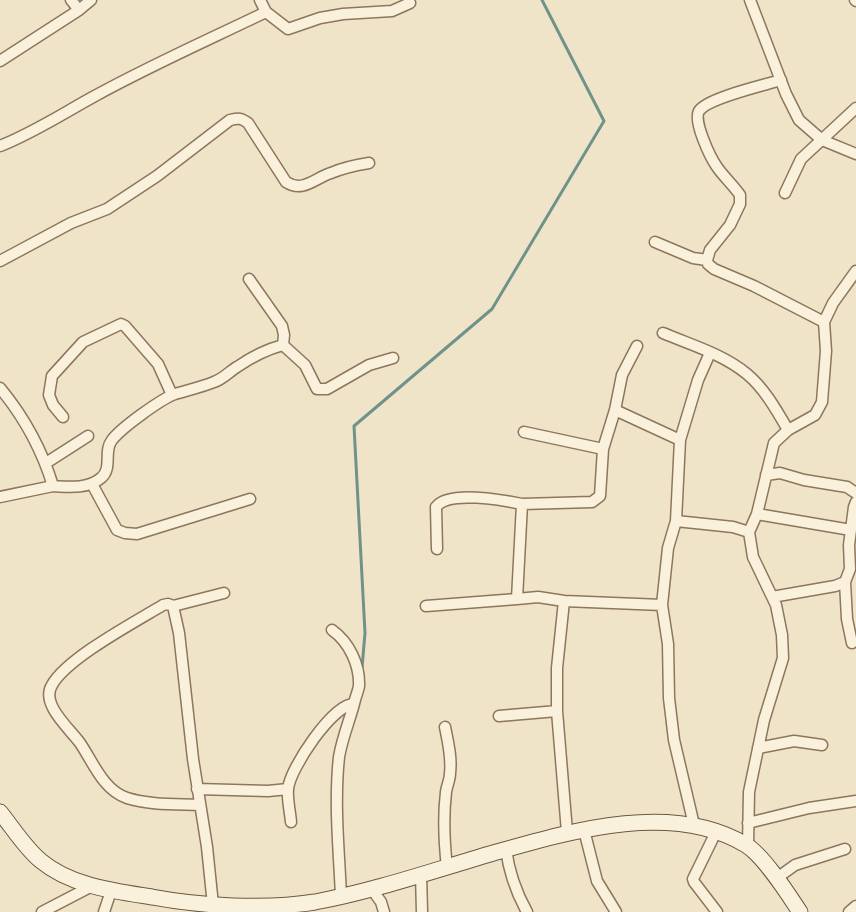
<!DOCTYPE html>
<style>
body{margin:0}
canvas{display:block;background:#f0e4c8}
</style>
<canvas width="856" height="912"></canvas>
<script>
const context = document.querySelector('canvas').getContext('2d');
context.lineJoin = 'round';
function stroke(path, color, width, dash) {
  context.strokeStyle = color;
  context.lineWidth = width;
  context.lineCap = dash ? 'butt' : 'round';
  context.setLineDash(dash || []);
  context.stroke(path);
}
stroke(new Path2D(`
 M362 668 365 633 354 426 492 309 604 121 542 0`), '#6f938a', 3);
const street = new Path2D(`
 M71 0 79 10
 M260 0 266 12 288 29 320 18 343 14 392 11 410 3
 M750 0 786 94 799 120 822 140 856 154
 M855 0 856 1
 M0 61 79 10 91 0
 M781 80C765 85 707 98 699 111 693 121 710 157 717 167 724 177 733 185 740 195V204L730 225 710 250 707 260 708 264 714 269 754 286 824 322
 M0 146C33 133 62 114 93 97 149 66 208 40 266 12
 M785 193 801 159 856 108
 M655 242 693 258 707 260
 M0 261 71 223 107 209 157 176 230 120C239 118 241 118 248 123L286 182C303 193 315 178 331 173 343 168 356 165 369 163
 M249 279 282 326 284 335 283 345
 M663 333C691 345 723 354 747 374 765 389 777 411 788 430
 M637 346 622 375 615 410 680 440 676 521 668 548 662 605 668 644 669 698 674 740 694 825
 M0 388C24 417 42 450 53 486L0 497
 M63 417 53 405 49 395 52 376 83 342 121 324 125 326 158 364 172 395
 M524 432 603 449
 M680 440 698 380 710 353
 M46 463 88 436
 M766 475 780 473 804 480 847 487 856 493
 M92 484 117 530 125 533 137 534 250 499
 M53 486C69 487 88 489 101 478 113 468 103 451 112 440 121 428 161 399 175 394 188 390 202 387 214 382 223 379 230 371 237 367 250 358 268 349 283 345L305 365 317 389H327L369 365 393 358
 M522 504 592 502 600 496 603 449 615 410
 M757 514 851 530
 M676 521 733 527 749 532
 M437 549 436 507C448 490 503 500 522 504L517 599 538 597 564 601 662 605
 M845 582 847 619 852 643
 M772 597 835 586 845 582 850 569 849 545 854 507 856 502
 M564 601 557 668V711L567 832
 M173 606 179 633 193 759 207 847 213 905
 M426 606 517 599
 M332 630C349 642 360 665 359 686 358 692 355 698 354 704 349 722 342 739 339 757 334 803 339 850 341 896
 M499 716 557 711
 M445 727C448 742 452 758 450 773 450 780 447 785 446 792 443 817 444 841 447 867
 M758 748 794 741 822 745
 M197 789 268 791 288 789
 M199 805C176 804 149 805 127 798 103 790 93 762 80 743 70 729 40 704 52 685 67 658 135 622 163 605L168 604 173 606 224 593
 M291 822C290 811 287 799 288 789 290 768 333 704 354 704
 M748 823 809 808 856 801
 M584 830 597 881 616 912
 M716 832 693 879 694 882 717 912
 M748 846 749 792 764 720 783 658 782 635 776 605 753 557 749 532 757 514 774 443 788 430 815 415 822 402 826 351 824 322 833 303 856 271
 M506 849C509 873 516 892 527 912
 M421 874 422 912
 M777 878 795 865 845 849
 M371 888 381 902 384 912
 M42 912 92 886
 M104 912 111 891
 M849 912 856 906`);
const secondary = new Path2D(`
 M0 812C13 828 25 848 41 861 71 886 114 891 152 897 200 906 266 910 315 902 374 891 432 871 490 854 568 832 671 800 746 845 764 856 788 894 800 912`);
stroke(street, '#8d765c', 13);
stroke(secondary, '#6f573f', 17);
stroke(street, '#faf1dc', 10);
stroke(secondary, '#faf1dc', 15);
</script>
